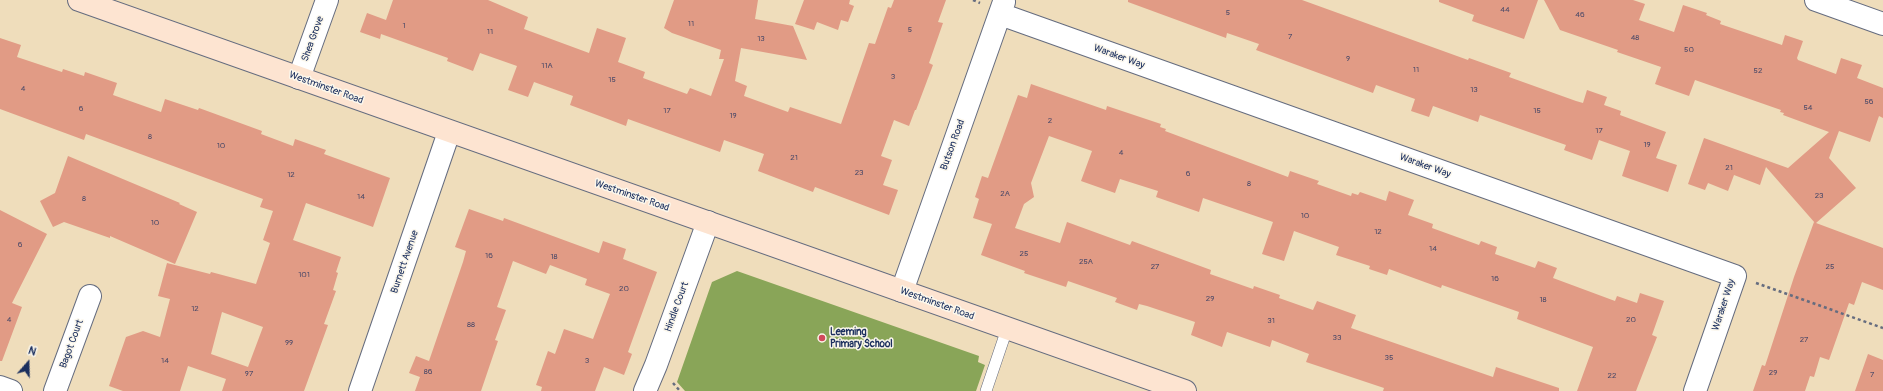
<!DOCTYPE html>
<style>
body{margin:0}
#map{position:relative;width:1883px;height:391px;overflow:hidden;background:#efddbb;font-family:Pangolin,sans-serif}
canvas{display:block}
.north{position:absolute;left:8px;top:343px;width:40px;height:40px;-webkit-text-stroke:3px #fbf7ec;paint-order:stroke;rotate:20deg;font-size:11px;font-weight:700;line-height:16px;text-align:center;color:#1b2f5e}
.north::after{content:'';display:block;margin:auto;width:14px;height:18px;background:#1b2f5e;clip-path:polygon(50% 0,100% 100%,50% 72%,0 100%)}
</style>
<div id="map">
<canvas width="1883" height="391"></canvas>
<div class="north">N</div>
</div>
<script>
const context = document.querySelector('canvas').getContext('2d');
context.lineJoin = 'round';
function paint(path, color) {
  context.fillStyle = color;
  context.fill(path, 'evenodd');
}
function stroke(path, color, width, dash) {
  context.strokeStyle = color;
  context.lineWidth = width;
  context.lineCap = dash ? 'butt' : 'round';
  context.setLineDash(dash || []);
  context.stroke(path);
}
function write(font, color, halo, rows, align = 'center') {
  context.font = font + ' Pangolin,sans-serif';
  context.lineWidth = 3;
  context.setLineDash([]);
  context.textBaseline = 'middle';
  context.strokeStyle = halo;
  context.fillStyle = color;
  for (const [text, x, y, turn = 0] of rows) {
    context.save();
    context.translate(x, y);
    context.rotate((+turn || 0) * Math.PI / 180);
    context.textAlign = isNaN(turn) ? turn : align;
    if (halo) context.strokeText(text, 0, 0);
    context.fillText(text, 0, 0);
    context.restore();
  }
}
paint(new Path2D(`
 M737 271 979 356 978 362 985 365 976 391H685L677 382 712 282Z`), '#89a558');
paint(new Path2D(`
 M393 0H488L528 17 524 29 589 53 597 28 626 38 618 62 645 72 643 78 687 94 690 88 711 96 724 59H719L721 50 672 33 664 28 674 0H758L755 19 793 26 807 60 741 48 735 81 747 86 744 96 788 112 790 107 841 124 869 43 875 44 888 7 891 8 894 0H946L938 22 943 23 929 63 933 65 916 110H915L909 126 894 120 881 156 892 160 883 185 898 190 889 215 815 187 813 192 758 171 764 154 724 140 720 152 628 119 626 126 605 118 570 105 573 96 534 82 528 97 508 90 517 66 480 53 473 71 447 61 448 58 381 34 380 39 360 32 367 13 386 20Z
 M804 0H850L849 4 854 6 848 22 841 20 838 30 817 22 814 30 795 24Z
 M1128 0H1302L1468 60 1469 58 1511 73 1509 77 1576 101 1583 103 1587 90 1607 97 1604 105 1621 111 1620 115 1666 132 1656 158 1677 165 1668 192 1622 176 1630 151 1599 140 1592 160 1564 150 1566 145 1480 115 1478 122 1433 106 1429 117 1411 111 1415 99 1376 85 1373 93 1256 50 1259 44 1227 33 1226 38 1128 2Z
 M1439 0H1538L1524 39 1472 21 1474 15 1439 2Z
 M1544 0H1633L1645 4 1639 20 1674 32 1683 5 1707 13 1706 15 1721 21 1720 24 1782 45 1785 35 1803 41 1797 58 1798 60 1836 74 1841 58 1862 65 1857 78 1883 88V118L1879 116 1870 142 1839 131 1829 158 1856 188 1816 223 1883 248V290L1862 282 1854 305 1849 303 1829 360 1820 357 1814 377 1810 376 1805 391H1753L1762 365 1765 366 1794 277 1814 222 1815 223 1766 167 1760 185 1734 175 1728 191 1708 183 1705 190 1688 184 1704 138 1788 168 1829 132 1783 115 1784 113 1780 112 1781 110 1695 80 1689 96 1655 84 1661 67 1617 52 1618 50 1560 30Z
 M0 38 21 45 17 57 62 72 63 69 84 76 85 72 117 83 113 95 161 112 165 99 198 110 199 108 262 131 261 134 293 146 295 139 326 150 324 154 390 178 373 227 306 203 293 240 341 257 336 272 338 273 333 290 336 291 324 324 328 325 304 391H222L226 379 188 366 180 391H123L109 386 126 337 143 331 160 337 170 299 158 296 167 263 210 274 211 272 256 284 270 243 263 240 273 211 260 207 263 199 86 134 84 140 0 109ZM222 312 263 327 248 367 211 354Z
 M1031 84 1106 110 1107 106 1161 124 1160 127 1166 129 1165 131 1288 177 1290 171 1319 181 1317 184 1351 196 1352 193 1358 195 1360 192 1386 201 1389 191 1414 200 1408 215 1433 224 1432 228 1479 245 1481 241 1497 247 1495 254 1535 268 1538 261 1557 268 1553 278 1615 301 1617 296 1637 303 1640 293 1664 301 1652 335 1657 337 1636 391H1577L1593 347 1517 319 1519 312 1442 285 1441 288 1389 269 1387 275 1369 269 1370 266 1336 255 1339 247 1294 231 1284 261 1262 254 1273 222 1203 198 1199 212 1156 197 1158 191 1120 179 1115 193 1081 181 1092 151 1049 136 1031 183 1034 197 1024 204 1015 228 1060 243 1067 222 1130 245 1132 241 1211 270 1210 274 1253 289 1254 286 1280 295 1279 298 1313 310 1317 301 1356 315 1351 328 1493 377 1496 367 1559 388V391H1383L1384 388 1306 362 1309 354 1272 340 1270 347 1227 332 1222 347 1191 335 1195 322 1147 306 1139 304 1137 310 1115 302 1117 298 1068 281 1066 287 1024 273 1025 271 981 255 992 224 973 218 979 199 975 197 982 176 988 178 1018 95 1027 98Z
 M68 156 180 203 179 204 197 212 175 264 110 236V238L64 222 53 227 40 201 55 193Z
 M469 209 503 221 504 218 599 253 603 241 626 249 623 259 657 272 628 352 632 354 624 375 604 367 595 391H541L542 387 536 385 548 351 555 354 564 329 593 339 610 294 585 285 587 279 550 265 546 274 513 261 497 307 506 310 495 340 498 341 481 391H415L420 377 409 373 416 356 429 361 463 262 466 251 455 247Z
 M0 210 47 234 12 303 22 307 2 361H0Z
 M1868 354 1883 360V391H1855Z`), '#e19b85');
const service = new Path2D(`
 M986 391 1007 329`);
const minor = new Path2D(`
 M1816 0 1883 24
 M1000 14 1735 276 1695 391
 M299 78 327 0
 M902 291 1004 2
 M0 387 11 391
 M55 391 90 296
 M360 391 449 132
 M645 391 656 365 708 222`);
const secondary = new Path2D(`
 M79 0 1185 391`);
stroke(service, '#656c7f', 12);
stroke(minor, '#656c7f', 24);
stroke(secondary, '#656c7f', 24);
stroke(new Path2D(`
 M973 0 980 3
 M1756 283 1883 328
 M673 383 680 391`), '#656c7f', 2.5, [3, 3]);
stroke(service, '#fff', 11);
stroke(minor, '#fff', 22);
stroke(secondary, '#fde4d1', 22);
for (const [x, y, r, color] of [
 [822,338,4,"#d1495b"]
]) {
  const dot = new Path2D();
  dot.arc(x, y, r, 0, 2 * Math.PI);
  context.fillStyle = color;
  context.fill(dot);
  stroke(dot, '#fbf7ec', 1.5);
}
write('8px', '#4c4a68', null, [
 ["44",1505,10],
 ["5",1228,13],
 ["46",1580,15],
 ["11",691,24],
 ["1",404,26],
 ["5",910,30],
 ["11",490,32],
 ["7",1290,37],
 ["48",1635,38],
 ["13",761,39],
 ["50",1689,50],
 ["9",1348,59],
 ["11A",547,66],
 ["11",1416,70],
 ["52",1758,71],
 ["3",893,77],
 ["15",612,80],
 ["4",23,89],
 ["13",1474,90],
 ["56",1869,102],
 ["54",1808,108],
 ["6",81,109],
 ["17",667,111],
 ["15",1537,111],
 ["19",733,116],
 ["2",1050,121],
 ["17",1599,131],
 ["8",150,137],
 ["19",1647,145],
 ["10",221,146],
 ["4",1121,153],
 ["21",794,158],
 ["21",1729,168],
 ["23",859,173],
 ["6",1188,174],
 ["12",291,175],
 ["8",1249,184],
 ["2A",1005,194],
 ["23",1819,196],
 ["14",361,197],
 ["8",84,199],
 ["10",1305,216],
 ["10",155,223],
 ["12",1378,232],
 ["6",20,245],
 ["14",1433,249],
 ["25",1024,254],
 ["16",489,256],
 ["18",554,257],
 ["25A",1086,262],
 ["27",1155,267],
 ["25",1830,267],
 ["101",304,275],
 ["16",1495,279],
 ["20",624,289],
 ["29",1210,299],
 ["18",1543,300],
 ["12",195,309],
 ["4",9,320],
 ["20",1631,320],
 ["31",1271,321],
 ["88",471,325],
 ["33",1337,338],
 ["27",1804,340],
 ["99",289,343],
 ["35",1389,358],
 ["14",165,361],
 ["3",587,361],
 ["86",428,372],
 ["29",1773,373],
 ["97",249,374],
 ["7",1872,375],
 ["22",1612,376]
]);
write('10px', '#1b2f5e', '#fbf7ec', [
 ["Shea Grove",313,39,-70],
 ["Waraker Way",1119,57,20],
 ["Westminster Road",326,88,20],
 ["Butson Road",953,145,-70],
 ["Waraker Way",1425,166,20],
 ["Westminster Road",632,196,19],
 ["Burnett Avenue",405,262,-71],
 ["Westminster Road",937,304,20],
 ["Waraker Way",1724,305,-72],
 ["Hindle Court",677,307,-70],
 ["Bagot Court",72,344,-70]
]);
write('bold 10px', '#1b2f5e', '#fbf7ec', [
 ["Leeming",830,332],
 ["Primary School",830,344]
], 'left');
</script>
